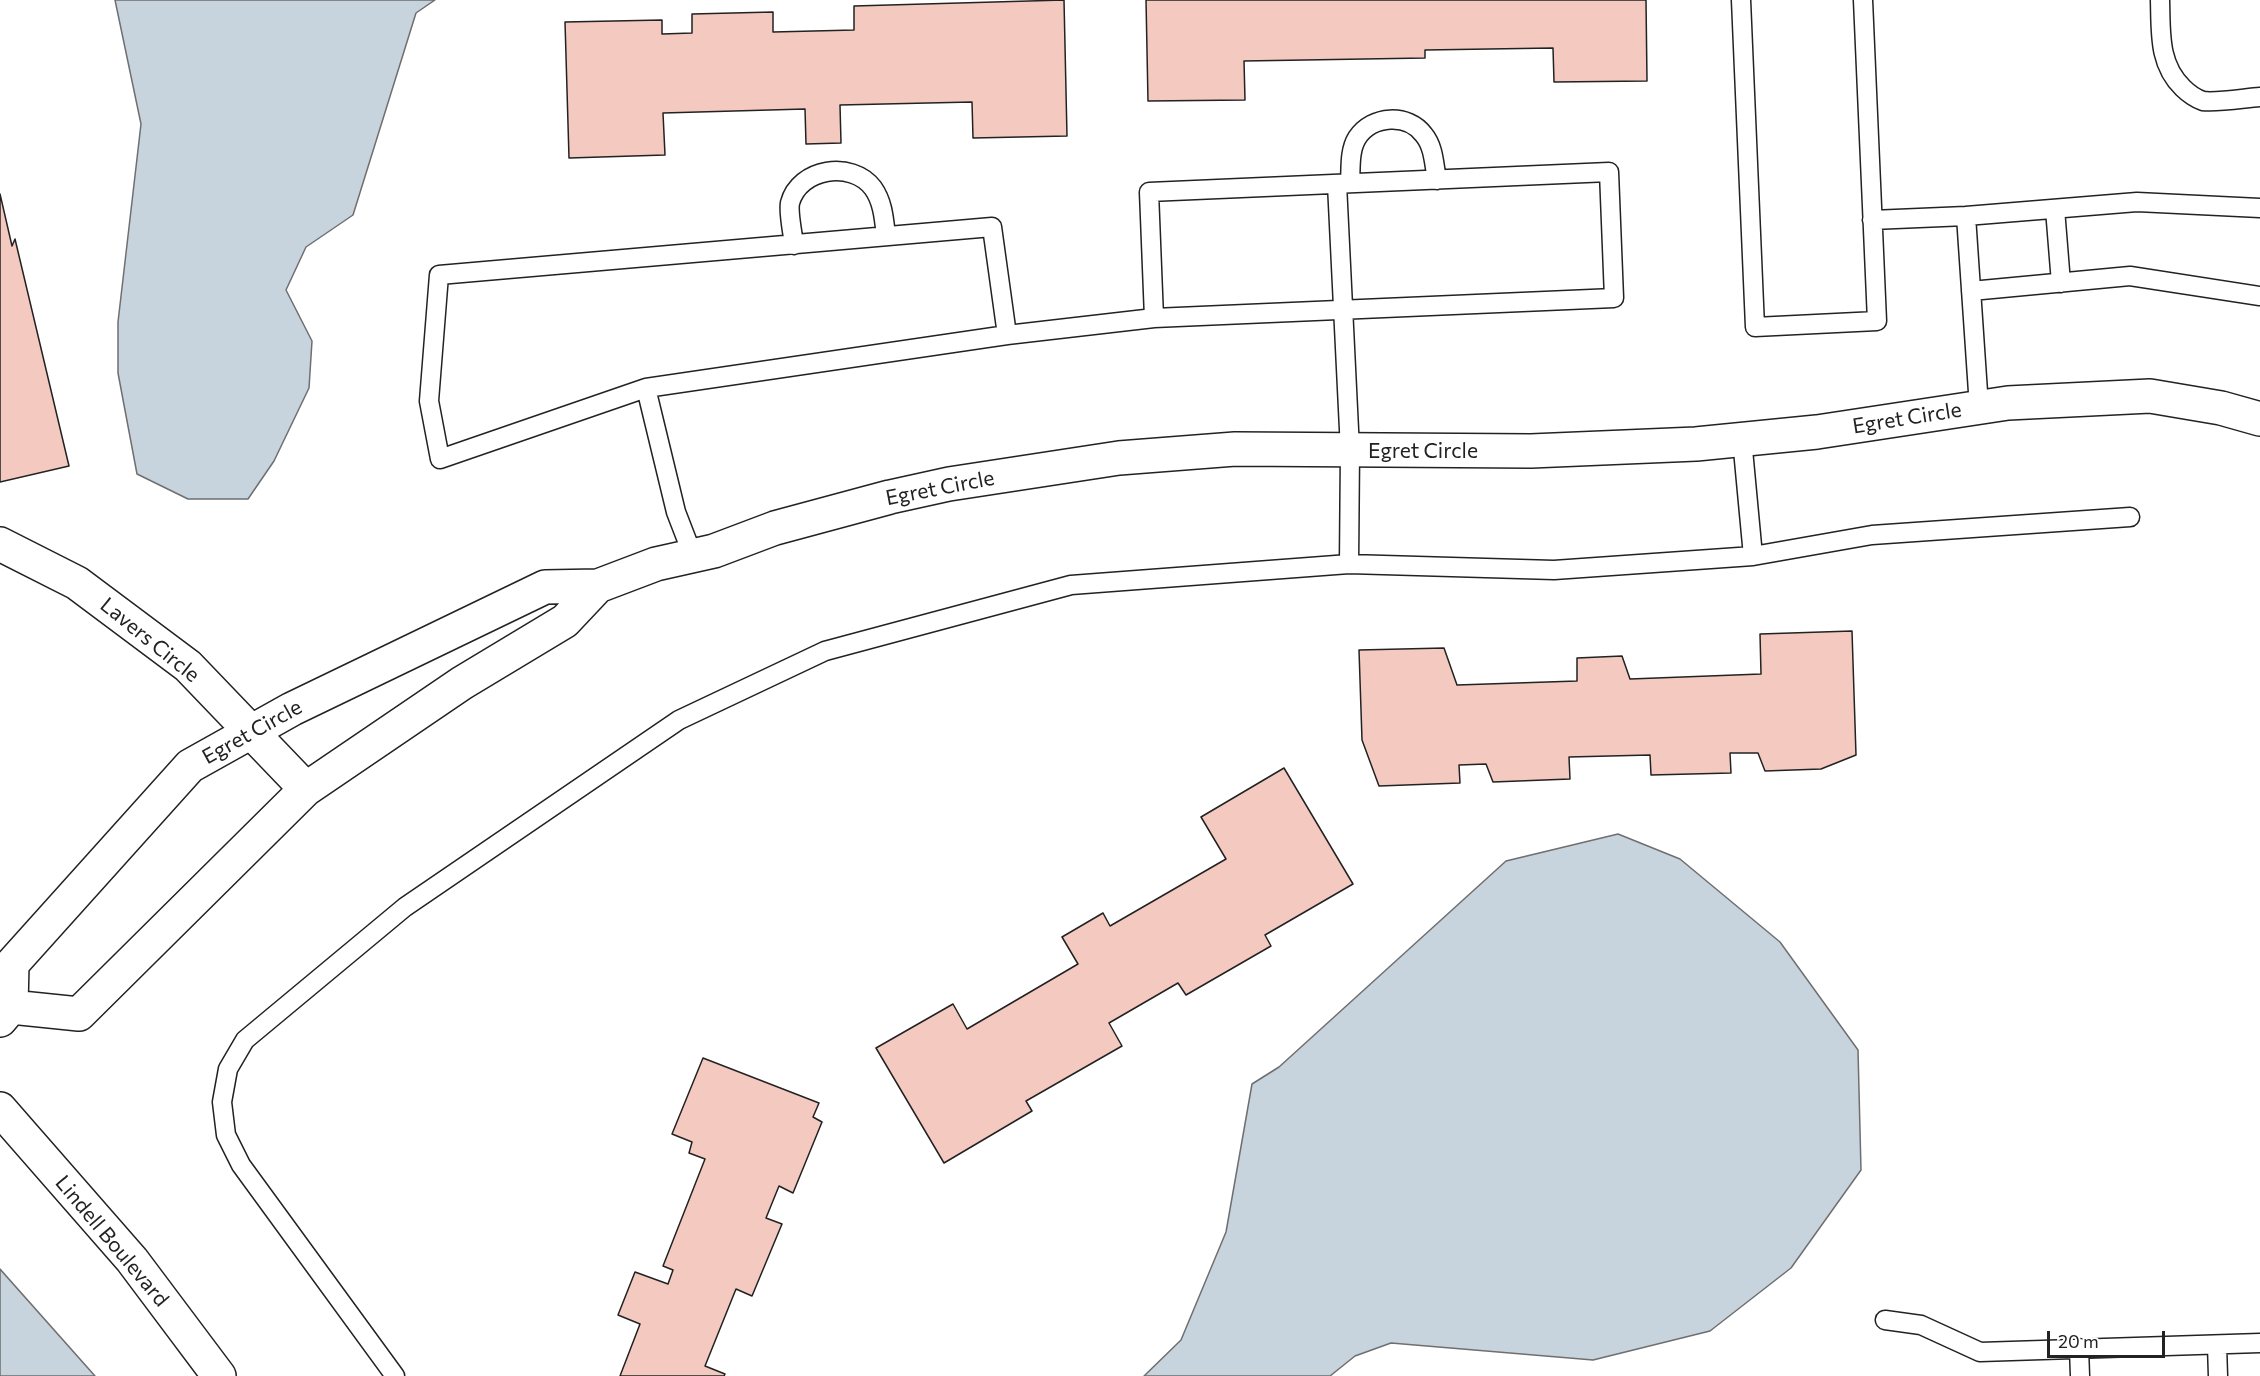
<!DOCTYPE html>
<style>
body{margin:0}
#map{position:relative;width:2260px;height:1376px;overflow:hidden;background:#fff;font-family:Commissioner,sans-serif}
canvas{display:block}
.scale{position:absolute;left:2047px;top:1331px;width:118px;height:27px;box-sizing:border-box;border:3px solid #222;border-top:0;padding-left:8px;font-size:18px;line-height:21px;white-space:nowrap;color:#222;-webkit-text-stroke:4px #fff;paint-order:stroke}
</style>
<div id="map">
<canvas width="2260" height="1376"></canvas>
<div class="scale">20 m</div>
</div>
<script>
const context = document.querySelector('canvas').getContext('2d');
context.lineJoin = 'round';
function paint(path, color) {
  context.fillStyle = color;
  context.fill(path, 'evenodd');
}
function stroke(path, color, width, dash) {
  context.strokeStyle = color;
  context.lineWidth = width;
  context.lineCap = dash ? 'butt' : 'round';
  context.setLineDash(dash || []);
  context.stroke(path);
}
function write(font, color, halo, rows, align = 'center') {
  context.font = font + ' Commissioner,sans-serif';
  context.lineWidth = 4.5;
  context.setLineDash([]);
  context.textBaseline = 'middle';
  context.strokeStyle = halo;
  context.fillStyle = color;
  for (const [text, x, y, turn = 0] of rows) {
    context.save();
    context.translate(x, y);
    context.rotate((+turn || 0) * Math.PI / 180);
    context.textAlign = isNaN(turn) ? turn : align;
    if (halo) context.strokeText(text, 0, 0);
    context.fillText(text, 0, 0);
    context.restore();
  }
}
const water = new Path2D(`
 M115 0H435L416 13 353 215 306 247 286 290 312 341 309 388 274 461 248 499H188L137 474 118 373V322L141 124Z
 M1618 834 1680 859 1780 942 1858 1050 1861 1170 1791 1268 1710 1331 1593 1360 1391 1343 1355 1356 1330 1376H1144L1181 1340 1226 1232 1252 1084 1279 1067 1506 861Z
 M0 1269 95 1376H0Z`);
paint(water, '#c7d3dd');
stroke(water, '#6f6f6f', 1.5);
const building = new Path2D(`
 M1064 0 1067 136 973 138 972 102 840 105 841 143 806 144 805 109 663 113 665 155 569 158 565 22 662 20V34L692 33V14L773 12V32L854 30V6Z
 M1146 0H1646L1647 81 1554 82 1553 48 1425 50V58L1244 61 1245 100 1148 101Z
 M0 194 12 246 15 239 69 466 0 482Z
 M1852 631 1856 755 1821 769 1765 771 1758 753H1730L1731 773 1651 775 1650 755 1569 757 1570 779 1493 782 1486 764 1459 765 1460 783 1379 786 1362 740 1359 650 1444 648 1457 685 1577 681V658L1622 656 1630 679 1761 674 1760 634Z
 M1284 768 1353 884 1265 935 1271 946 1186 995 1178 983 1109 1023 1122 1046 1026 1101 1032 1111 944 1163 876 1048 953 1004 967 1029 1078 964 1062 937 1103 913 1110 926 1226 859 1201 817Z
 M703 1058 819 1103 813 1117 822 1122 793 1193 779 1186 766 1218 782 1224 752 1296 736 1289 705 1366 725 1374 724 1376H620L640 1324 618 1315 635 1272 668 1284 673 1270 663 1266 705 1159 689 1153 692 1142 672 1134Z`);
paint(building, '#f3c9c0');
stroke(building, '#222', 1.5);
const lane = new Path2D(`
 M1741 0 1755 327 1877 321 1863 0
 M2160 0C2161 32 2158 64 2183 88 2188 93 2197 99 2203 101 2216 103 2246 98 2260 97
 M1609 172 1614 298 1154 318 1149 192Z
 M1350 183C1351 169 1349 151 1357 138 1372 115 1408 113 1424 135 1434 147 1434 165 1437 180
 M1337 184 1350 450 1349 564
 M2055 209 2061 283
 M1966 216 2137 202 2260 208
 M1872 220 1966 216 1979 407
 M794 245C793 234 788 213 790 203 799 168 852 160 873 188 883 202 884 219 886 236
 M1971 291 2130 276 2260 296
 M1007 335 992 227 439 275 429 401 440 459 646 388 1007 335 1154 318
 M646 388 676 512 693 556
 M1742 439 1753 556
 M1885 1320 1921 1325 1980 1352 2260 1343
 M2217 1345 2218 1376
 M2079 1348 2080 1376
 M395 1376 241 1165 226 1135 222 1102 228 1069 245 1040 405 907 679 720 825 651 1071 585 1349 564 1554 570 1753 556 1872 535 2130 517`);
const street = new Path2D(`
 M0 544 77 583 188 666 306 789
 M11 1007 79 1014 306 789 462 683 565 621 598 586
 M0 1020 11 1007 12 964 190 766 292 709 545 587 598 586 656 564 714 551 775 528 890 497 949 484 1119 458 1235 449 1531 451 1696 444 1817 432 2008 403 2150 396 2221 408 2260 419`);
const secondary = new Path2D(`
 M0 1109 132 1260 219 1376`);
stroke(lane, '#222', 21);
stroke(street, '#222', 36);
stroke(secondary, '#222', 36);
stroke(lane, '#fff', 18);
stroke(street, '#fff', 33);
stroke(secondary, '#fff', 33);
write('21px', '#222', '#fff', [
 ["Egret Circle",1907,418,-9],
 ["Egret Circle",1423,451],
 ["Egret Circle",940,488,-11],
 ["Lavers Circle",150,640,39],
 ["Egret Circle",252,732,-29],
 ["Lindell Boulevard",112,1241,50]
]);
</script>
